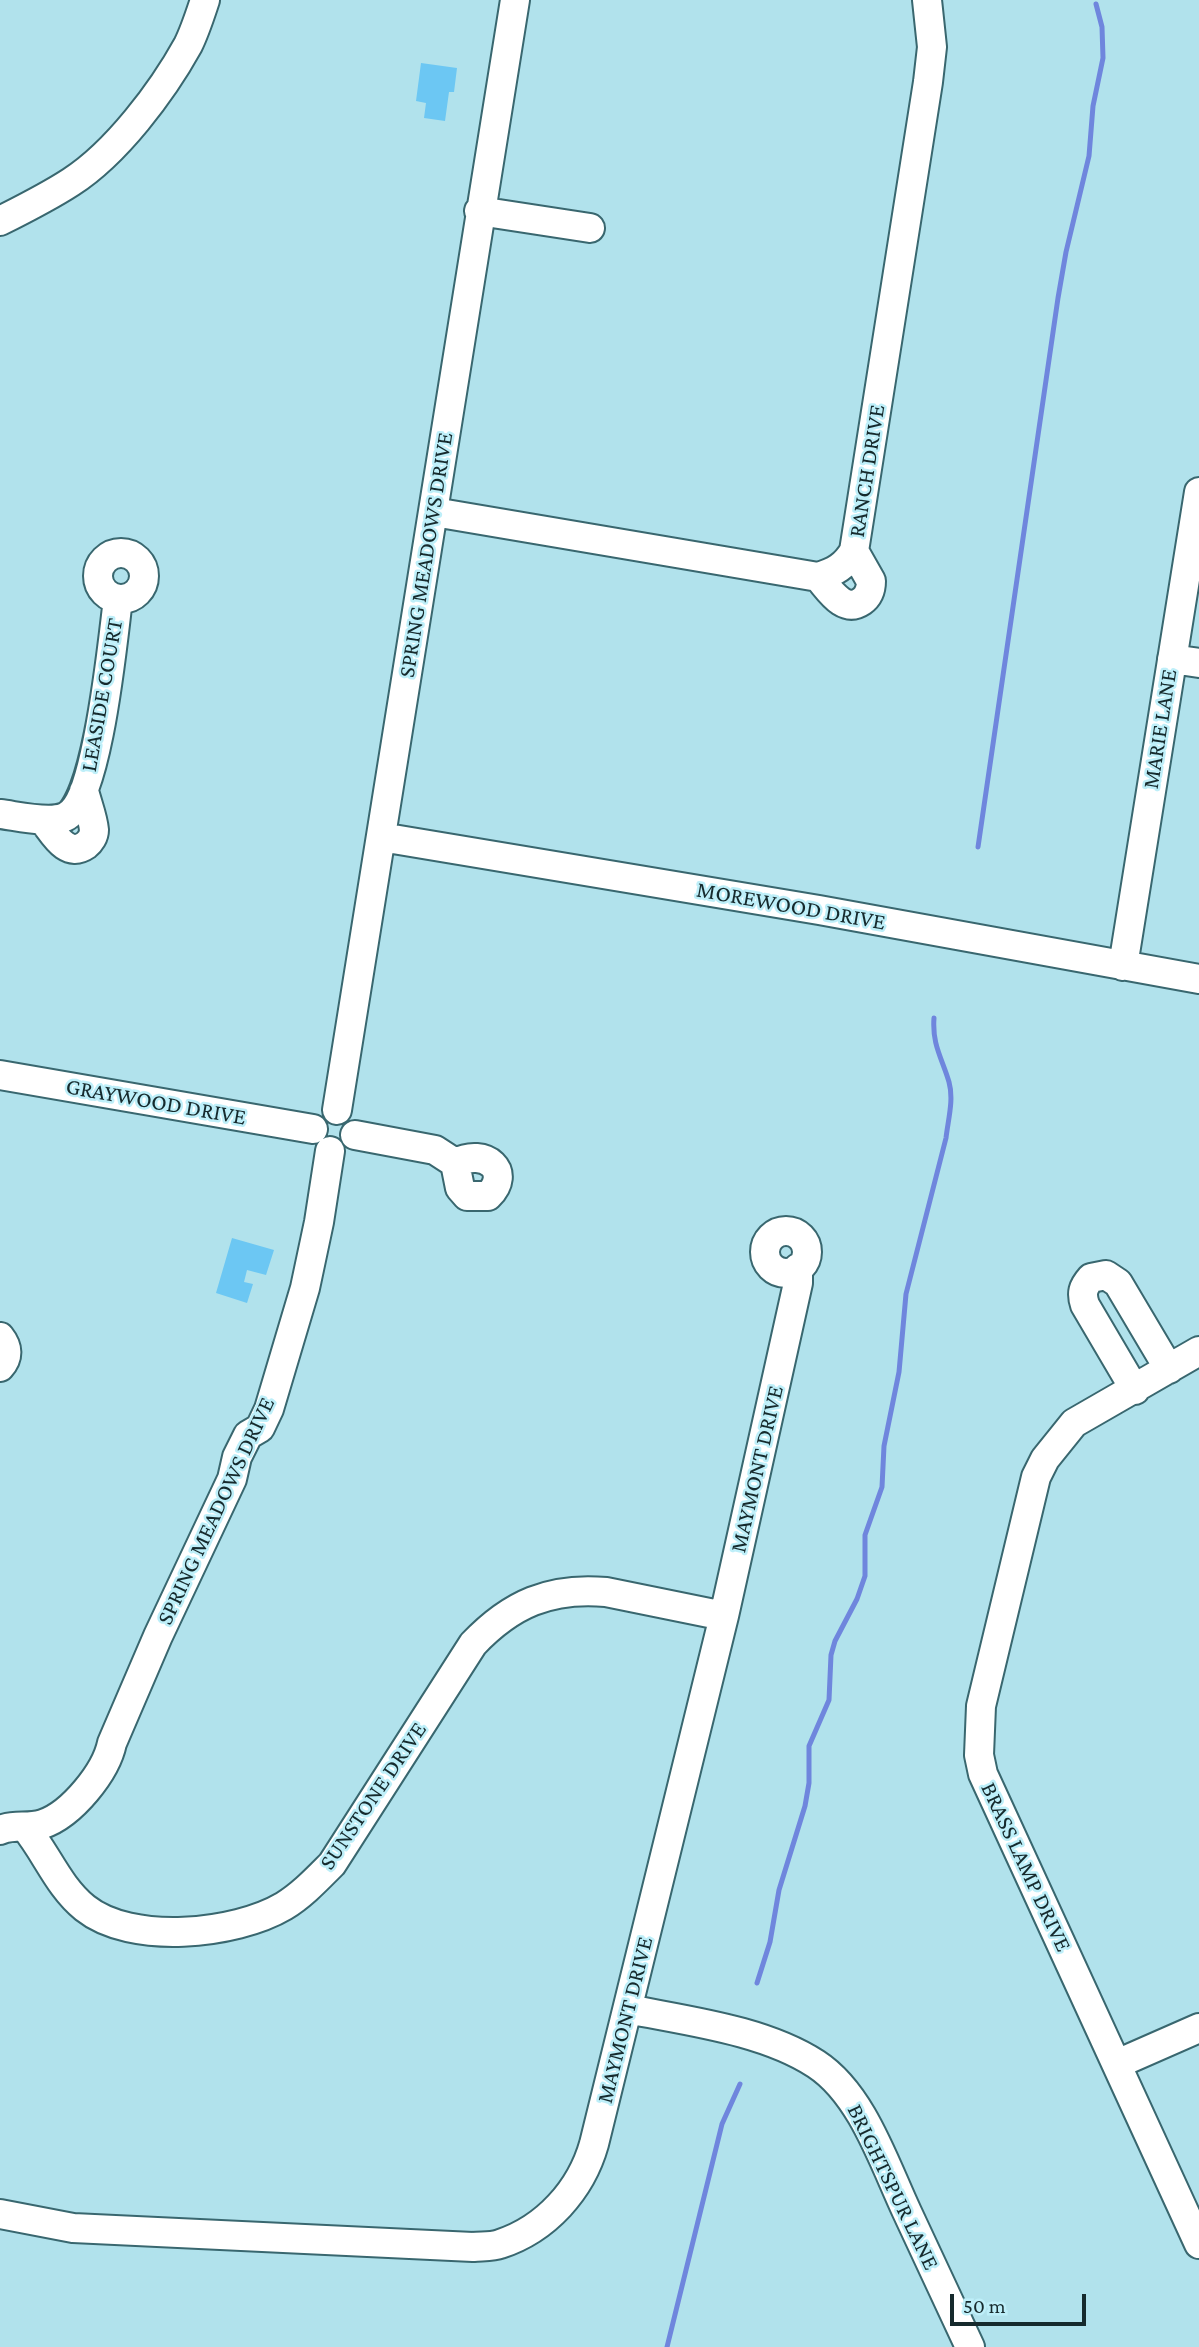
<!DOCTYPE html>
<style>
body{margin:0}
#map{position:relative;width:1199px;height:2347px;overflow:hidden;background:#b1e2ec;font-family:"Crimson Pro",serif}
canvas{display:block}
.scale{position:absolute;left:950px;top:2294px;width:136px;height:32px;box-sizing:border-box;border:4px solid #162a2d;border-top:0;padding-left:9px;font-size:21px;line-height:24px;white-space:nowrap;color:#162a2d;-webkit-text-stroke:5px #beeff9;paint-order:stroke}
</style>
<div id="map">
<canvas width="1199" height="2347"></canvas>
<div class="scale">50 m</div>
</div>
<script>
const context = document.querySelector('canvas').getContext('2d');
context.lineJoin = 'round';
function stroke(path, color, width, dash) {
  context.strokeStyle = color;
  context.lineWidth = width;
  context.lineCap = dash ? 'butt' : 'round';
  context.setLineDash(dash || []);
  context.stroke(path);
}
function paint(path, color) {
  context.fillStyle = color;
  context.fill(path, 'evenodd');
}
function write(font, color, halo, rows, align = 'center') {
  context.font = font + ' "Crimson Pro",serif';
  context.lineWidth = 5;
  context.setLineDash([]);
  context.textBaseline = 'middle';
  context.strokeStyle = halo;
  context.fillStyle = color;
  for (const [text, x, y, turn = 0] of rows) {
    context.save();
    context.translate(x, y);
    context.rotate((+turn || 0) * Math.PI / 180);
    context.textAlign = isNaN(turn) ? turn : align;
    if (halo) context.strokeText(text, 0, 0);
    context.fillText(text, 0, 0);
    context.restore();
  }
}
stroke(new Path2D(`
 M978 847 1058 298 1066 252 1089 156 1093 106 1103 58 1102 27 1096 4
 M757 1983 770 1942 779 1890 805 1806 809 1783V1746L829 1700 831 1655 835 1641 857 1599 865 1576V1535L882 1487 884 1446 899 1372 906 1294 946 1138C948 1120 954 1100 949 1082 942 1058 932 1045 934 1018
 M667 2347 722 2124 740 2084`), '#6f86dd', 5);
paint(new Path2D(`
 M421 63 457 68 454 92H449L445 121 424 118 426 103 416 101Z
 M232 1238 274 1250 266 1275 247 1270 244 1282 253 1284 247 1303 216 1293Z`), '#6cc7f3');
const minor = new Path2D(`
 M479 211 590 228
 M0 221C24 209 48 197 71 182 116 153 162 92 188 45 195 31 200 15 205 0
 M434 512 818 577C835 572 845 566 854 551L928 82 932 47 927 0
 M98 576a23 23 0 1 1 46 0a23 23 0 1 1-46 0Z
 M818 577C829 589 843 614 862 601 869 596 871 589 871 581L854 551
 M1172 659 1199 663
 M0 814C17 816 49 824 65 817 98 802 113 637 118 599
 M43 820C53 832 66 859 86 845 90 842 94 836 94 830 93 818 87 803 84 791
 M381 837 819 910 1199 979
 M1123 966 1199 492
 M0 1075 313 1129
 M337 1110 515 0
 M355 1135 435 1150 455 1163C486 1147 513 1172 488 1196H467L460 1188 455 1163
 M765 1252a21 21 0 1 1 42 0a21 21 0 1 1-42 0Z
 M0 1337C8 1347 9 1357 0 1367
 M1199 1351 1074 1423 1045 1459 1036 1477 981 1706 979 1755 983 1774 1199 2244
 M1135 1390 1085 1305C1081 1293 1083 1287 1091 1278L1106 1275 1118 1283 1169 1369
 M25 1827C47 1854 58 1886 85 1908 131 1945 235 1935 284 1906 302 1895 316 1880 332 1864L473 1644C511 1604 550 1587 606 1592L724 1616
 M0 1830C14 1824 28 1829 43 1824 72 1814 106 1772 112 1743L158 1636 232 1479 237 1457 248 1435 260 1428 269 1409 305 1288 319 1222 330 1151
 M628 2009C687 2021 764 2030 816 2064 862 2094 884 2163 907 2212 928 2257 949 2302 970 2347
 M1117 2064 1199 2028
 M0 2214 73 2228 473 2247C481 2246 492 2247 500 2244 546 2229 581 2190 594 2144L724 1616 798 1283V1268`);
stroke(minor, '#39676f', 32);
stroke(minor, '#fff', 28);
write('23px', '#162a2d', '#beeff9', [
 ["RANCH DRIVE",867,471,-81],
 ["SPRING MEADOWS DRIVE",426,555,-81],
 ["LEASIDE COURT",102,695,-80],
 ["MARIE LANE",1160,729,-81],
 ["MOREWOOD DRIVE",791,906,10],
 ["GRAYWOOD DRIVE",156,1102,10],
 ["MAYMONT DRIVE",757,1469,-77],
 ["SPRING MEADOWS DRIVE",216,1511,-65],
 ["SUNSTONE DRIVE",373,1796,-56],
 ["BRASS LAMP DRIVE",1026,1867,65],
 ["MAYMONT DRIVE",625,2020,-76],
 ["BRIGHTSPUR LANE",893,2187,64]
]);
</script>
